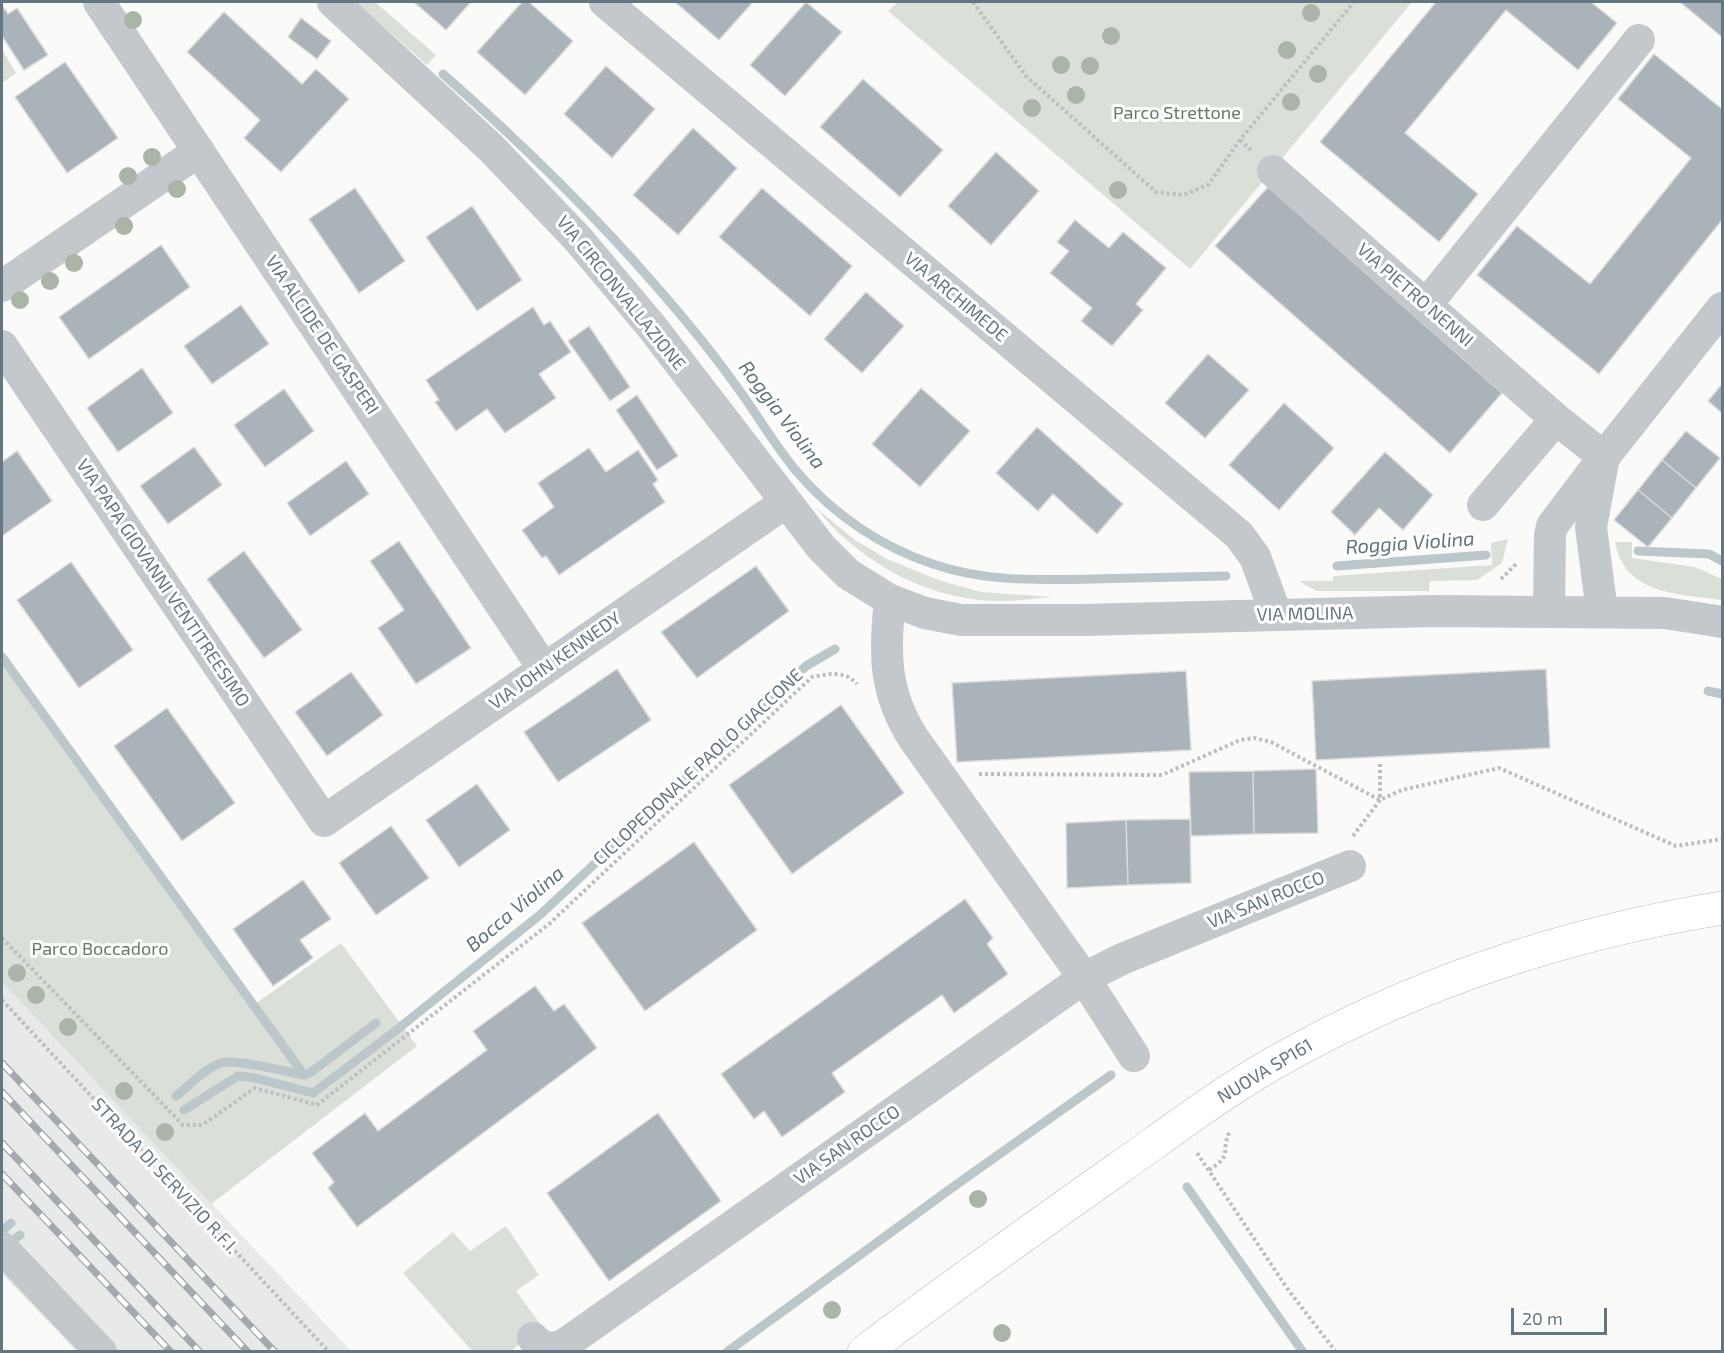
<!DOCTYPE html>
<style>
body{margin:0}
#map{position:relative;width:1724px;height:1353px;overflow:hidden;background:#fafaf8;font-family:"Exo 2",sans-serif}
canvas{display:block}
.frame{position:absolute;inset:0;border:3px solid #657683;pointer-events:none}
.scale{position:absolute;left:1511px;top:1308px;width:96px;height:27px;box-sizing:border-box;border:3px solid #657683;border-top:0;padding-left:8px;font-size:18px;line-height:21px;white-space:nowrap;color:#657683;-webkit-text-stroke:4px #fff;paint-order:stroke}
</style>
<div id="map">
<canvas width="1724" height="1353"></canvas>
<div class="frame"></div>
<div class="scale">20 m</div>
</div>
<script>
const context = document.querySelector('canvas').getContext('2d');
context.lineJoin = 'round';
function paint(path, color) {
  context.fillStyle = color;
  context.fill(path, 'evenodd');
}
function stroke(path, color, width, dash) {
  context.strokeStyle = color;
  context.lineWidth = width;
  context.lineCap = dash ? 'butt' : 'round';
  context.setLineDash(dash || []);
  context.stroke(path);
}
function write(font, color, halo, rows, align = 'center') {
  context.font = font + ' "Exo 2",sans-serif';
  context.lineWidth = 6;
  context.setLineDash([]);
  context.textBaseline = 'middle';
  context.strokeStyle = halo;
  context.fillStyle = color;
  for (const [text, x, y, turn = 0] of rows) {
    context.save();
    context.translate(x, y);
    context.rotate((+turn || 0) * Math.PI / 180);
    context.textAlign = isNaN(turn) ? turn : align;
    if (halo) context.strokeText(text, 0, 0);
    context.fillText(text, 0, 0);
    context.restore();
  }
}
paint(new Path2D(`
 M2 982 351 1351H76L2 1274Z`), '#e8e9e9');
paint(new Path2D(`
 M356 2H375L436 55 427 65Z
 M898 2H1412L1190 269 888 11Z
 M2 49 16 73 2 83Z
 M816 508 855 540 887 559 938 580 981 592 1053 597C1029 599 1004 603 980 600 917 594 855 557 816 508Z
 M1508 539 1502 563 1477 580 1430 581 1429 591H1316L1299 581H1333V576L1492 565 1491 543Z
 M1615 542H1632V558L1695 567 1722 579V600C1680 594 1624 595 1615 542Z
 M2 650 255 1004 341 943 417 1046 211 1204 2 982Z
 M506 1226 539 1275 516 1291 542 1326 511 1351H472L403 1273 453 1232 470 1251Z`), '#dadfd7');
stroke(new Path2D(`
 M443 74C518 140 590 210 656 286 683 317 710 349 734 383 756 412 774 445 798 473 833 514 881 547 933 564 985 582 1037 580 1091 579 1136 578 1181 577 1226 576
 M1638 551 1709 554 1722 561
 M1337 566 1486 555
 M2 657 304 1075
 M1708 691 1722 694
 M176 1096C190 1085 204 1069 221 1063 236 1058 286 1072 304 1075L310 1073 376 1023
 M184 1110 238 1076 255 1078 313 1093 394 1032 541 914 806 666 835 649
 M1187 1187 1303 1352
 M2 1231 11 1223
 M10 1243 20 1235
 M727 1352 953 1187 1111 1075`), '#bbc7cb', 9);
const building = new Path2D(`
 M414 2H471L446 30Z
 M522 2H529L573 41 525 95 477 52Z
 M675 2H753L719 40Z
 M806 2 842 32 785 96 750 65Z
 M1436 2H1591L1617 23 1578 70 1506 10 1405 133 1478 194 1439 242 1320 142Z
 M1680 2H1722V37Z
 M2 5 8 14 17 8 48 55 24 70 2 36Z
 M224 12 302 84 316 69 349 99 281 172 244 138 260 120 187 52Z
 M301 18 331 41 317 59 288 37Z
 M1654 54 1722 109V220L1599 374 1477 275 1517 226 1590 284 1691 158 1618 99Z
 M65 62 118 138 67 173 15 97Z
 M606 66 655 109 612 158 564 114Z
 M863 79 943 150 900 197 820 127Z
 M693 128 737 168 678 235 633 195Z
 M996 152 1039 191 991 245 948 206Z
 M1268 187 1502 393 1450 453 1215 246Z
 M355 188 405 261 359 293 309 219Z
 M762 188 852 266 810 316 719 237Z
 M472 206 522 280 477 311 426 237Z
 M1075 220 1109 248 1123 232 1166 268 1136 304 1143 310 1112 346 1081 321 1092 308 1050 273 1069 251 1057 242Z
 M161 245 190 287 89 359 59 317Z
 M866 292 904 326 862 373 824 339Z
 M241 305 269 344 212 384 184 346Z
 M533 307 544 325 550 321 571 352 539 374 556 398 505 433 487 409 456 431 435 402 439 400 426 380Z
 M589 326 630 387 610 401 568 341Z
 M1208 354 1249 390 1205 438 1165 403Z
 M142 368 173 413 118 452 87 408Z
 M1722 384V413L1708 401Z
 M921 388 970 431 920 487 872 444Z
 M284 389 314 431 265 467 234 425Z
 M637 395 678 456 657 470 616 410Z
 M1284 403 1334 448 1279 510 1229 465Z
 M1037 427 1123 504 1097 534 1053 494 1038 511 996 473Z
 M1686 431 1720 458 1696 488 1662 460Z
 M194 447 222 485 168 524 140 486Z
 M589 448 606 472 638 450 658 480 653 484 665 502 559 575 546 556 542 558 522 530 554 507 538 483Z
 M17 451 52 501 2 536V462Z
 M1385 452 1433 495 1403 530 1379 508 1355 535 1331 512Z
 M1662 460 1696 488 1672 518 1638 490Z
 M346 461 369 494 310 536 287 503Z
 M1638 490 1672 518 1648 547 1614 520Z
 M399 541 471 648 416 684 378 628 404 610 370 561Z
 M244 551 302 630 264 658 207 579Z
 M71 562 133 650 79 688 17 600Z
 M756 566 789 611 697 678 661 632Z
 M617 669 651 720 558 782 524 732Z
 M1546 669 1550 748 1316 760 1312 681Z
 M1186 671 1191 750 957 762 952 683Z
 M351 672 383 715 327 756 295 712Z
 M841 705 904 793 792 874 729 785Z
 M167 708 235 803 182 841 114 746Z
 M1316 769 1318 833 1254 834 1253 771Z
 M1253 771 1254 834 1191 836 1189 772Z
 M477 784 510 830 459 867 426 820Z
 M1190 819 1191 883 1128 885 1126 820Z
 M1126 820 1128 885 1067 888 1066 823Z
 M391 826 429 878 376 915 339 863Z
 M694 842 757 930 645 1011 582 923Z
 M303 880 331 919 300 940 313 958 273 986 233 929Z
 M965 899 993 938 987 944 1008 974 954 1013 942 995 832 1073 845 1092 782 1137 764 1111 754 1119 721 1074Z
 M535 986 554 1011 564 1004 597 1048 357 1227 328 1188 334 1182 312 1153 365 1113 378 1131 487 1050 473 1031Z
 M658 1113 721 1201 609 1281 547 1193Z`);
paint(building, '#aab3b9');
stroke(building, '#dcdcda', 1.5);
const major = new Path2D(`
 M864 1352C948 1289 1034 1228 1119 1168 1170 1132 1220 1094 1274 1063 1412 984 1566 933 1722 908`);
stroke(major, '#b5babe', 34);
stroke(new Path2D(`
 M973 2 1026 76 1156 192 1183 195 1208 185 1240 140 1354 2
 M1240 140 1251 150
 M1501 579 1517 563
 M979 774 1162 775 1240 740 1254 738 1271 742 1380 800 1402 790 1499 768 1676 846 1722 839
 M1353 836 1380 800V761
 M2 938 183 1125H202L255 1088 317 1105 549 924 812 677C828 674 845 670 857 684
 M2 1000 329 1352
 M1197 1153 1289 1291 1336 1352
 M1209 1170C1235 1153 1219 1153 1230 1131`), '#bbbfc2', 4, [3, 3]);
stroke(new Path2D(`
 M99 2 544 669
 M333 2 490 147 578 239 652 327 821 547 848 574 890 600 925 613 961 620H1084L1434 611 1665 613 1722 622
 M605 2 1239 535 1255 557 1276 614
 M1273 171 1556 419 1604 457
 M2 286 199 151
 M1426 305 1639 40
 M2 346 324 821 786 502
 M1483 505 1556 419
 M890 600C884 653 884 693 914 739L1084 978 1122 959 1350 866
 M1549 612 1550 535 1552 526 1604 457 1722 308
 M1602 612 1591 527 1603 462
 M2 1248 101 1352
 M533 1338C541 1349 554 1350 565 1344L1084 978 1134 1056`), '#c3c8cc', 32);
stroke(major, '#fff', 33);
const rail = new Path2D(`
 M2 1063 275 1352
 M2 1092 248 1352
 M2 1143 200 1352
 M2 1174 171 1352`);
stroke(rail, '#a2aab0', 7);
stroke(rail, '#fff', 4.5, [14]);
context.fillStyle = '#aab4a7';
for (const [x, y] of [
 [1311,13],
 [133,20],
 [1111,36],
 [1287,50],
 [1061,65],
 [1090,66],
 [1318,74],
 [1076,95],
 [1291,102],
 [1032,108],
 [152,157],
 [128,176],
 [177,189],
 [1118,190],
 [124,226],
 [74,263],
 [50,281],
 [20,300],
 [17,973],
 [36,995],
 [68,1027],
 [124,1091],
 [165,1132],
 [978,1199],
 [832,1310],
 [1002,1333]
]) {
  context.beginPath();
  context.arc(x, y, 9, 0, 2 * Math.PI);
  context.fill();
}
write('18px', '#687a64', '#fff', [
 ["Parco Strettone",1177,113],
 ["Parco Boccadoro",100,949]
]);
write('18px', '#657683', '#fff', [
 ["VIA CIRCONVALLAZIONE",621,293,51],
 ["VIA PIETRO NENNI",1415,295,41],
 ["VIA ARCHIMEDE",956,297,40],
 ["VIA ALCIDE DE GASPERI",322,335,56],
 ["VIA PAPA GIOVANNI VENTITREESIMO",163,583,56],
 ["VIA MOLINA",1305,614,-1],
 ["VIA JOHN KENNEDY",555,661,-35],
 ["CICLOPEDONALE PAOLO GIACCONE",698,767,-43],
 ["VIA SAN ROCCO",1266,900,-22],
 ["NUOVA SP161",1265,1071,-31],
 ["VIA SAN ROCCO",847,1145,-35],
 ["STRADA DI SERVIZIO R.F.I.",165,1176,47]
]);
write('italic 20px', '#60757c', '#fff', [
 ["Roggia Violina",782,415,53],
 ["Roggia Violina",1410,543,-4],
 ["Bocca Violina",515,909,-40]
]);
</script>
